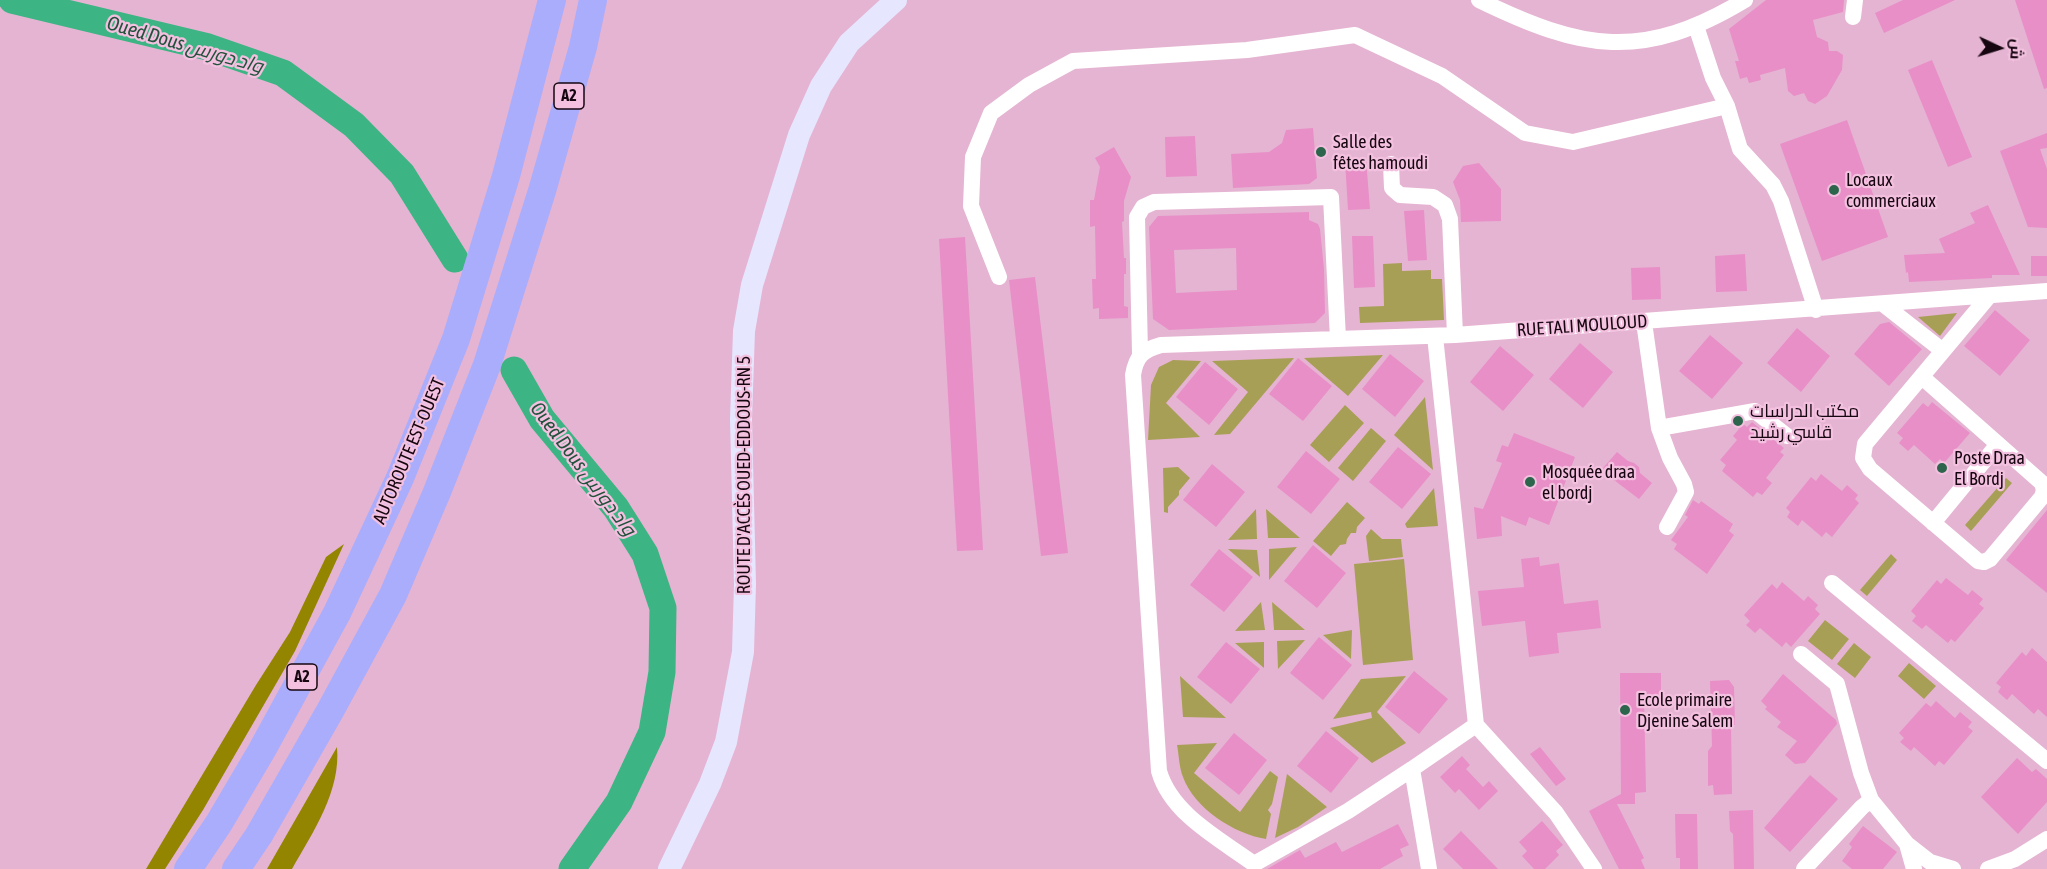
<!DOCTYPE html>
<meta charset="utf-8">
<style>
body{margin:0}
#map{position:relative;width:2047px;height:869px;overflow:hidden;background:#e5b4d2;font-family:"Asap Condensed",Cairo,sans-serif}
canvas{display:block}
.north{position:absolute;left:1969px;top:18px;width:60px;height:60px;-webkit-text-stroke:4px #f3c1df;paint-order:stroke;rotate:94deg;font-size:16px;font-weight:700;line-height:24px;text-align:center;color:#160610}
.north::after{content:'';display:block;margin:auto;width:21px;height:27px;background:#160610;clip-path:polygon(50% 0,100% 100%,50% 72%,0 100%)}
</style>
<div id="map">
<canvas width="2047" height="869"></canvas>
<div class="north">ش</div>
</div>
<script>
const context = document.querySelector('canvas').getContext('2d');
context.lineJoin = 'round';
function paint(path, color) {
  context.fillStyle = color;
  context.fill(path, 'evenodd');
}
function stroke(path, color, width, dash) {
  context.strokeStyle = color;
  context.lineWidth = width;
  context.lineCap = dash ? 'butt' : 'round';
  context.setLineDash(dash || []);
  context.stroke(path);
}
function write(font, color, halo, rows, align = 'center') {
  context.font = font + ' "Asap Condensed",Cairo,sans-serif';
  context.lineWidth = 4.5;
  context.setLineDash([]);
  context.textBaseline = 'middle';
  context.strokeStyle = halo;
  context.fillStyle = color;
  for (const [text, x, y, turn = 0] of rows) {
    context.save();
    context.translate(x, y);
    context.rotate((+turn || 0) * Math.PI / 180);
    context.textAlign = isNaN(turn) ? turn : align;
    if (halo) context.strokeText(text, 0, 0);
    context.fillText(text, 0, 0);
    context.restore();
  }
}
paint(new Path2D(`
 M1402 263V271L1431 270V279H1442L1444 320 1360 323 1359 307 1384 306 1383 264Z
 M1957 313 1940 336 1918 317Z
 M1383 355 1348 396 1304 358Z
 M1294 358 1230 434 1214 435 1248 392 1212 361Z
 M1173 360 1201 361 1166 403 1200 437 1148 440 1151 385 1159 367Z
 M1425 397 1433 470 1394 435Z
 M1345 405 1364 423 1329 462 1310 445Z
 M1371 428 1386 441 1353 481 1338 468Z
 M1178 467 1190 478 1179 491V495L1168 507V513L1164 512 1163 468Z
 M2006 478 2012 483 1971 531 1965 525Z
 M1434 488 1438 526 1407 528 1405 524Z
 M1347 502 1365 518 1357 527 1356 533H1351L1347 539 1346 544 1340 545 1331 556 1313 541Z
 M1256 509 1257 539 1228 540Z
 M1266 509 1300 538H1268Z
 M1371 529 1382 539H1401L1403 557 1369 561 1366 536Z
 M1297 547 1269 580V549Z
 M1228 549 1257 550 1260 577Z
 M1891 554 1897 560 1867 596 1860 590Z
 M1404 559 1413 660 1363 665 1354 564Z
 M1261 602 1265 630 1235 631Z
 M1272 602 1305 630H1274Z
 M1825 620 1849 639 1832 660 1808 641Z
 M1352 630 1351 659 1323 635Z
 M1305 640 1278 669 1277 641Z
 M1264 642V668L1235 643Z
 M1854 643 1871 657 1855 678 1837 664Z
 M1909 663 1936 686 1924 699 1898 676Z
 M1180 676 1226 718 1183 717Z
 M1406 676 1377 712 1406 743 1372 763 1330 728 1372 718 1371 712 1333 719 1361 679Z
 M1217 743 1194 773 1240 812 1270 771 1278 777 1272 804 1268 810 1271 814 1266 839C1234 834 1194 808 1183 777 1179 767 1179 755 1177 745Z
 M1287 774 1327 807 1298 827 1275 838C1279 816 1283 796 1287 774Z`), '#a89f56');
paint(new Path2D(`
 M344 544 295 651 203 810 165 869H146L256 685 290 632 326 557Z
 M337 747C341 791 313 832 292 869H267Z`), '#938500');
stroke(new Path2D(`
 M12 0 208 47 283 73 354 125 402 174 455 259
 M514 370 542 419 616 508 645 554 663 608 662 672 652 732 619 802 572 869`), '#3db483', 27);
paint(new Path2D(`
 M1766 0H1844L1843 12 1813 20 1817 37 1828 42 1829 51H1837L1843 55 1842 70 1827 96 1815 104 1808 101 1804 93 1794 96 1788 91 1785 68 1760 75 1761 80 1749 83 1747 77 1740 79 1735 61H1739L1729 29Z
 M1903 0H1955L1884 33 1875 13Z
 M2015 0H2047V88L2044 89Z
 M1932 60 1972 157 1948 167 1908 70Z
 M1847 120 1888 237 1822 261 1780 144Z
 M1313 128 1317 178 1309 184 1233 188 1231 154 1269 152 1282 143 1286 130Z
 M2047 133V148L2040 149 2047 169V228L2028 227 2000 151Z
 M1195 136 1197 176 1166 177 1165 137Z
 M1114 147 1131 177 1124 201V221L1122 222 1124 258H1126V274H1124V306L1128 307V318L1099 319V308L1093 309 1092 279H1096L1095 226 1090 227V200H1094L1100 167 1095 158Z
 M1366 159 1370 209 1348 210 1345 161Z
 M1479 163 1501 189V221L1461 222 1460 200 1453 182 1463 166Z
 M1988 205 2020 275H1992V278L1909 282 1908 272 1906 273 1904 255 1945 253 1939 239 1975 223 1970 213Z
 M1424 210 1427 260 1408 261 1404 211Z
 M1309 212V220L1318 224 1320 229 1324 269 1325 313 1315 323 1169 330 1153 319 1149 227 1158 216ZM1236 248 1237 290 1176 293 1174 250Z
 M1352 236H1373L1375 287 1354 288Z
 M965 237 983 550 957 551 939 239Z
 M1745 254 1747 291 1716 292 1715 256Z
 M2031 256H2047V276H2031Z
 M1660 267 1661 299 1632 300 1631 268Z
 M1035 277 1068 553 1041 556 1009 280Z
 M1995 310 2030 340 2000 376 1964 346Z
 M1889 322 1922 349 1889 386 1854 354 1880 324Z
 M1797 328 1830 356 1801 392 1767 363Z
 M1710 335 1743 363 1712 399 1679 371Z
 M1580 343 1613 372 1583 408 1549 379Z
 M1500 346 1534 375 1503 411 1470 382Z
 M1390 354 1424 381 1395 417 1362 389Z
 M1298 358 1332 386 1303 421 1269 394Z
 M1205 362 1238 389 1209 425 1176 397Z
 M1932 402 1970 433 1944 463 1940 459 1935 464 1914 445 1908 451 1899 443 1903 438 1897 433 1923 403 1928 407Z
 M1752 422 1784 448 1780 452 1784 455 1766 478 1772 483 1762 495 1757 492 1753 497 1722 471 1726 465 1720 460 1737 440 1733 436 1743 424 1747 427Z
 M1514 433 1575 457 1549 525 1529 517 1526 526 1501 516 1502 536 1477 539 1474 507 1483 509 1502 463 1496 461 1502 445 1508 447Z
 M1398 447 1431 474 1402 509 1369 482Z
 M1306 451 1340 479 1311 514 1277 487Z
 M1617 452 1628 461 1634 463 1639 467 1640 473 1652 483 1639 499 1606 474 1603 468Z
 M1212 464 1245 492 1216 527 1183 500Z
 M1821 474 1842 491 1847 485 1858 495 1855 499 1859 503 1832 537 1826 532 1822 537 1802 520 1798 526 1787 517 1790 512 1786 508 1811 477 1816 481Z
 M1693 500 1699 504 1701 501 1733 524 1729 531 1734 535 1707 574 1674 549 1677 544 1671 540 1688 517 1685 515Z
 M2047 510V593L2006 560Z
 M1313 545 1346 573 1317 608 1284 581Z
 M1219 549 1253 577 1224 612 1190 585Z
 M1539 557 1540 566 1559 563 1564 604 1598 600 1601 628 1557 633 1559 653 1529 657 1525 621 1482 626 1478 591 1524 587 1521 559Z
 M1946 578 1968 595 1972 590 1983 599 1979 604 1984 608 1955 642 1951 639 1948 643 1926 625 1922 629 1912 621 1916 616 1911 611 1937 580 1941 584Z
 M1782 582 1804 601 1808 596 1818 605 1815 609 1820 614 1791 647 1786 642 1782 647 1760 628 1755 633 1746 625 1750 621 1744 615 1772 584 1777 589Z
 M1319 637 1352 665 1323 700 1290 673Z
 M1226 642 1260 669 1231 704 1197 677Z
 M2032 648 2047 662V717L2038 709 2034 714 2012 694 2007 700 1998 692 2001 687 1996 683 2022 652 2026 656Z
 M1414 671 1448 699 1419 734 1385 707Z
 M1620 673H1661V696H1644L1646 792 1635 793V804H1617L1644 858 1641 860 1645 869H1619L1589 811 1621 794Z
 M1783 674 1836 720 1837 724 1805 763 1795 764 1785 755 1797 741 1777 727 1781 722 1765 709 1767 707 1761 701Z
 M1729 680 1734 687 1735 725H1731L1732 794 1714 795 1713 785 1708 786V751L1712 746 1710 681Z
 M1936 701 1955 718 1960 712 1972 722 1968 727 1973 731 1944 765 1939 761 1935 766 1914 747 1911 751 1900 742 1904 738 1899 733 1926 703 1931 707Z
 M1326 731 1359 758 1331 793 1297 766Z
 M1234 733 1267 760 1239 795 1205 768Z
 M1540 747 1566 779 1556 786 1530 754Z
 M1462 756 1470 765 1466 769 1483 787 1489 781 1498 791 1479 810 1459 789 1455 793 1440 777Z
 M2017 758 2032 772 2036 769 2047 779V802L2018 834 1981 797Z
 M1810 775 1838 799 1790 852 1764 828Z
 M1753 810 1754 869H1734L1733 834 1730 831 1729 811Z
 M1675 814H1697L1698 869H1680V858H1676Z
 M1542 821 1563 845 1556 851 1559 855 1545 869H1534L1522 856 1527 851 1519 842Z
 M1398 824 1409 845 1400 849 1403 856 1380 869H1267L1300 850 1305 858 1336 842 1342 852Z
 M1863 826 1897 852 1883 869H1852L1842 861 1852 847 1849 844Z
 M1461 831 1498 869H1463L1443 849Z`), '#e88fc8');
stroke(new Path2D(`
 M1479 0C1582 50 1642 62 1745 0
 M1853 17 1855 0
 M1696 26 1713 78 1727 106 1740 149 1773 185 1781 201 1816 310
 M1391 164 1392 188 1400 195 1433 197 1445 205 1450 219 1455 335
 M999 277 971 206 973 157 991 113 1029 85 1073 61 1247 50 1355 35 1442 76 1525 133 1573 142 1727 106
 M1883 304 1943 351
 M1644 322 1659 428 1670 458 1684 484 1686 492 1667 527
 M1435 336 1476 725
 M1140 353 1137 217 1143 207 1154 202 1331 197 1338 339
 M1922 377 2042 483 2044 490 2042 497 1990 559 1984 562 1978 561 1870 469 1863 458 1865 444 1989 296
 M1659 428 1755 411 1787 436
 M1933 523 1998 444
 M1832 583 2047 761
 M1801 654 1837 684 1861 773 1871 800 1907 844 1930 862 1953 869
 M1412 769 1348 811 1254 864C1220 839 1171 814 1159 771L1133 375C1136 356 1143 350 1161 345L1455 335 2047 291
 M1907 844 1914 869
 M1429 869 1412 769 1476 725 1556 813 1594 869
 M1804 869 1862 807 1871 800
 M1988 869 2015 859 2047 839`), '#fff', 16);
stroke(new Path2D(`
 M669 869 710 784 726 742 743 652 745 584 741 419 744 331 752 285 799 135 821 86 849 43 896 0`), '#e6e6fe', 22);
stroke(new Path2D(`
 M188 869 219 823 262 750 337 613 400 478 456 339 506 176 552 0
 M236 869 259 835 330 711 393 595 437 492 487 365 542 191 583 47 593 0`), '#aaadfc', 28);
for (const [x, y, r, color] of [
 [1321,152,6,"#2d654c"],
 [1834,190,6,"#2d654c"],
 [1738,421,6,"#2d654c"],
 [1942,468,6,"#2d654c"],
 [1530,482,6,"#2d654c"],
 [1625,710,6,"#2d654c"]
]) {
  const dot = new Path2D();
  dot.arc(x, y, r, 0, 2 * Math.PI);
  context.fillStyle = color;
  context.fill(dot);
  stroke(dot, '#f3c1df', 2);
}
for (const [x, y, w] of [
 [569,96,30],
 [302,677,30]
]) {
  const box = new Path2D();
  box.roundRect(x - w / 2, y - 13, w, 26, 4.5);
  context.fillStyle = '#f3c1df';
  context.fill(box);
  stroke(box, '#160610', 1.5);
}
write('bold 16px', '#160610', null, [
 ["A2",569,96],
 ["A2",302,677]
]);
write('18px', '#160610', '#f3c1df', [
 ["Salle des",1333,142],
 ["fêtes hamoudi",1333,163],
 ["Locaux",1846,180],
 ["commerciaux",1846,201],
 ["مكتب الدراسات",1750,411],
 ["قاسي رشيد",1750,432],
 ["Poste Draa",1954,458],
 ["El Bordj",1954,479],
 ["Mosquée draa",1542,472],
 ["el bordj",1542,493],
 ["Ecole primaire",1637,700],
 ["Djenine Salem",1637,721]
], 'left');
write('18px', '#160610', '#f3c1df', [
 ["RUE TALI MOULOUD",1582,326,-4],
 ["AUTOROUTE EST-OUEST",409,451,-67],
 ["ROUTE D'ACCÈS OUED-EDDOUS-RN 5",744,475,-90]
]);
write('italic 20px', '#22513c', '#f3c1df', [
 ["Oued Dous واد دورس",185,45,16],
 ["Oued Dous واد دورس",583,469,53]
]);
</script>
